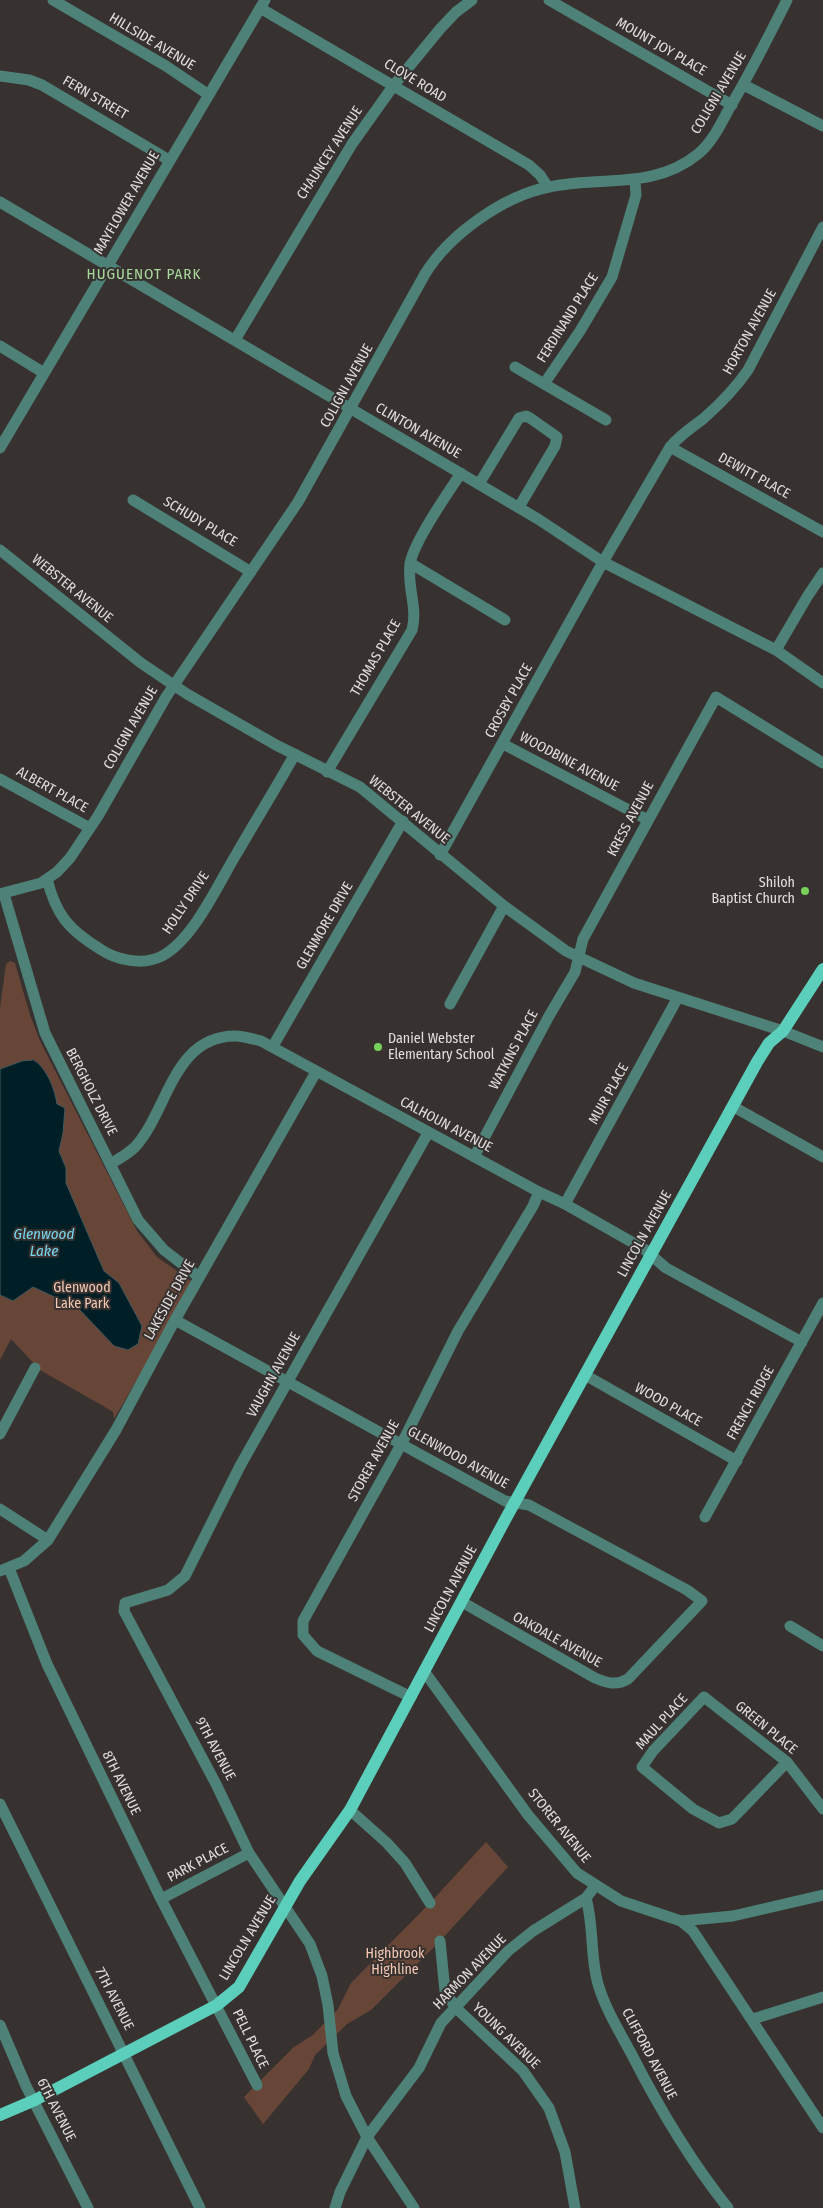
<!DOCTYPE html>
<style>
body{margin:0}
canvas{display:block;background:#373230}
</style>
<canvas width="823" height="2208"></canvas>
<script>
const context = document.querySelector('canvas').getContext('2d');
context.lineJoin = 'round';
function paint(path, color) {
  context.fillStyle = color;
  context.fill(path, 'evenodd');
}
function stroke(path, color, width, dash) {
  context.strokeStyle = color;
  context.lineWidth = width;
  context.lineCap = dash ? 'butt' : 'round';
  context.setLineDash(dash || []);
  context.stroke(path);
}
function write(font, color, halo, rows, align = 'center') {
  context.font = font + ' "Fira Sans Condensed",sans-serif';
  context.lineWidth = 4;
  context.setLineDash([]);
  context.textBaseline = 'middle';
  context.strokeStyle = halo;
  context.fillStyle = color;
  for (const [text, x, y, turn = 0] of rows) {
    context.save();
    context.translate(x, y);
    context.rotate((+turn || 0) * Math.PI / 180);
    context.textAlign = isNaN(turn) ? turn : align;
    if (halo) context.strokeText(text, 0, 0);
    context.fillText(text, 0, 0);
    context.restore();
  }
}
paint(new Path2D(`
 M10 961 15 963 30 1015 40 1041 137 1231 157 1257 191 1281 192 1285 114 1419 113 1412 105 1407 40 1370 11 1339 0 1360V1008L6 964Z
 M486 1842 508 1867 440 1941 371 2010 347 2024 315 2055 309 2069 263 2124 244 2097 294 2047 313 2035 338 2009 351 1983 430 1903Z`), '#684637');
const water = new Path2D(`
 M34 1060C47 1068 55 1090 57 1104L65 1108 63 1133 59 1151 66 1168V1183L104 1271 119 1283 142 1326 138 1344 128 1350 114 1346 78 1308 33 1287 13 1301 0 1295V1069L22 1061Z`);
paint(water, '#001e26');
stroke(water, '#44585d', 1);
stroke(new Path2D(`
 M53 0 166 66 209 95
 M549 0 732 105
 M260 8 529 165 540 175 548 187
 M0 76 29 80 42 85 169 160
 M744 85 823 126
 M0 202 538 519 603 562 776 650 823 683
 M235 340 352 144 394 85 440 29 456 12 472 0
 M0 346 44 373
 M515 367 606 420
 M544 384 580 331 612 277 636 195 635 180
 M670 447 823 532
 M0 448 265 0
 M479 484 519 418 526 416 530 418 557 437 555 446 519 507
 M133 500 251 572
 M0 550 141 663 187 694 276 745 360 787 504 906 566 951 634 983 783 1031 823 1047
 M410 563 505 620
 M776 650 807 597 823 573
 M503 744 648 820
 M327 772 412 630C418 607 407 588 410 565 412 544 448 493 461 473
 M0 779 90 828
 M440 855 603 562 670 447C680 435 691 428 703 419 720 404 735 389 748 370L823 227
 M47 879C56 915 69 930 100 949 116 960 143 966 162 956 194 939 218 884 237 853 256 820 276 788 295 754
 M0 894 41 883 57 872 70 858 98 816 166 697 298 502 425 274C449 235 503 196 549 187 601 176 654 190 698 154 712 143 722 122 730 107 751 72 769 36 787 0
 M4 894 45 1033 138 1220 164 1250 199 1277
 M450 1004 504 906
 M273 1046 403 821
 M734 1107 823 1157
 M474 1157 549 1016 575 972 583 939 716 697 823 763
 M110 1164C119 1159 128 1154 135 1147 168 1111 173 1036 235 1036 243 1036 253 1039 261 1041L539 1192 565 1204 644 1249 666 1268 802 1342
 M565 1204 677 999
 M175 1320 505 1501 529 1505 687 1590 702 1601 628 1679C616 1686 607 1683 595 1678L462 1602
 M585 1375 737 1461
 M0 1434 35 1368
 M0 1509 48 1540
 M705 1517 823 1303
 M9 1568 47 1664 161 1899 257 2085
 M0 1571 24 1561 48 1540 116 1430 175 1320 316 1072
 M790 1626 823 1646
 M424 1671 528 1815 577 1873 621 1901 681 1921 693 1931 823 2128
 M411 1697 317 1651 303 1635V1621L402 1443 458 1331 533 1206 539 1192
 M787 1762 732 1819 719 1823 693 1809 642 1767 653 1751 704 1697 787 1762 823 1809
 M0 1804 200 2208
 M350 1810 387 1843 405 1863 430 1903
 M586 1898C594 1926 590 1956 598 1984 605 2008 619 2031 631 2053 659 2108 689 2159 728 2208
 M161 1899 249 1853
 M681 1921 733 1916 823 1895
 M440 1941 445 1991 455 2007 523 2071 549 2108 565 2152 575 2208
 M753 2019 823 1997
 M0 2025 26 2086 88 2208
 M335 2208 340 2192 367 2137 419 2068 441 2023 508 1951 533 1931 586 1898 595 1886
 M414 2208 367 2137 346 2096 333 2053 328 2005 322 1976 310 1944 249 1853 216 1784 124 1611 125 1603 168 1590 185 1576 240 1466 428 1133`), '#4e8178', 11);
stroke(new Path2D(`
 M0 2115 35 2100 217 2005 239 1987 300 1881 350 1810 505 1520 757 1062 769 1043 783 1031 823 969`), '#5ccfbc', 12);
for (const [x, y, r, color] of [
 [805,891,5,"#77d259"],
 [378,1047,5,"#77d259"]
]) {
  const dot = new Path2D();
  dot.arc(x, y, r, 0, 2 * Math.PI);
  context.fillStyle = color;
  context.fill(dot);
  stroke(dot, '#373230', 2);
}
write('14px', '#e1dedd', '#373230', [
 ["HILLSIDE AVENUE",152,42,31],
 ["MOUNT JOY PLACE",661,47,30],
 ["CLOVE ROAD",415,81,31],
 ["COLIGNI AVENUE",719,93,-59],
 ["FERN STREET",95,98,30],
 ["CHAUNCEY AVENUE",330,153,-57],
 ["MAYFLOWER AVENUE",127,203,-60],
 ["FERDINAND PLACE",568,318,-58],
 ["HORTON AVENUE",750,332,-61],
 ["COLIGNI AVENUE",347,386,-61],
 ["CLINTON AVENUE",418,431,30],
 ["DEWITT PLACE",754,476,29],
 ["SCHUDY PLACE",200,522,31],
 ["WEBSTER AVENUE",72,589,39],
 ["THOMAS PLACE",376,658,-60],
 ["CROSBY PLACE",509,701,-61],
 ["COLIGNI AVENUE",131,728,-60],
 ["WOODBINE AVENUE",569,762,28],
 ["ALBERT PLACE",52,790,29],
 ["WEBSTER AVENUE",409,810,39],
 ["KRESS AVENUE",631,819,-62],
 ["HOLLY DRIVE",186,903,-56],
 ["GLENMORE DRIVE",325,926,-60],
 ["WATKINS PLACE",514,1050,-62],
 ["BERGHOLZ DRIVE",91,1092,63],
 ["MUIR PLACE",609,1094,-61],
 ["CALHOUN AVENUE",446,1125,28],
 ["LINCOLN AVENUE",645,1234,-61],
 ["LAKESIDE DRIVE",170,1300,-61],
 ["VAUGHN AVENUE",274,1375,-61],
 ["FRENCH RIDGE",751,1403,-61],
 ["WOOD PLACE",668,1405,29],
 ["GLENWOOD AVENUE",458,1458,29],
 ["STORER AVENUE",374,1461,-61],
 ["LINCOLN AVENUE",451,1589,-62],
 ["OAKDALE AVENUE",557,1640,29],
 ["MAUL PLACE",662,1722,-48],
 ["GREEN PLACE",766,1728,39],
 ["9TH AVENUE",215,1749,62],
 ["8TH AVENUE",121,1783,64],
 ["STORER AVENUE",559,1826,51],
 ["PARK PLACE",198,1863,-28],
 ["LINCOLN AVENUE",248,1938,-59],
 ["HARMON AVENUE",470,1972,-46],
 ["7TH AVENUE",114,1999,63],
 ["YOUNG AVENUE",506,2036,44],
 ["PELL PLACE",250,2039,64],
 ["CLIFFORD AVENUE",649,2054,62],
 ["6TH AVENUE",56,2110,63]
]);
write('14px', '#e1dedd', '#373230', [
 ["Shiloh",795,883],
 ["Baptist Church",795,899],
 ["Daniel Webster",388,1039,"left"],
 ["Elementary School",388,1055,"left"]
], 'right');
write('14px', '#f5c8b3', '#373230', [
 ["Glenwood",82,1288],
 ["Lake Park",82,1304],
 ["Highbrook",395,1954],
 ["Highline",395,1970]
]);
context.letterSpacing = '1px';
write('15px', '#a9da9b', '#373230', [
 ["HUGUENOT PARK",144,275]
]);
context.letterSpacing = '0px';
write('italic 15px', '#78d8f2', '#373230', [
 ["Glenwood",44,1235],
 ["Lake",44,1252]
]);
</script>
